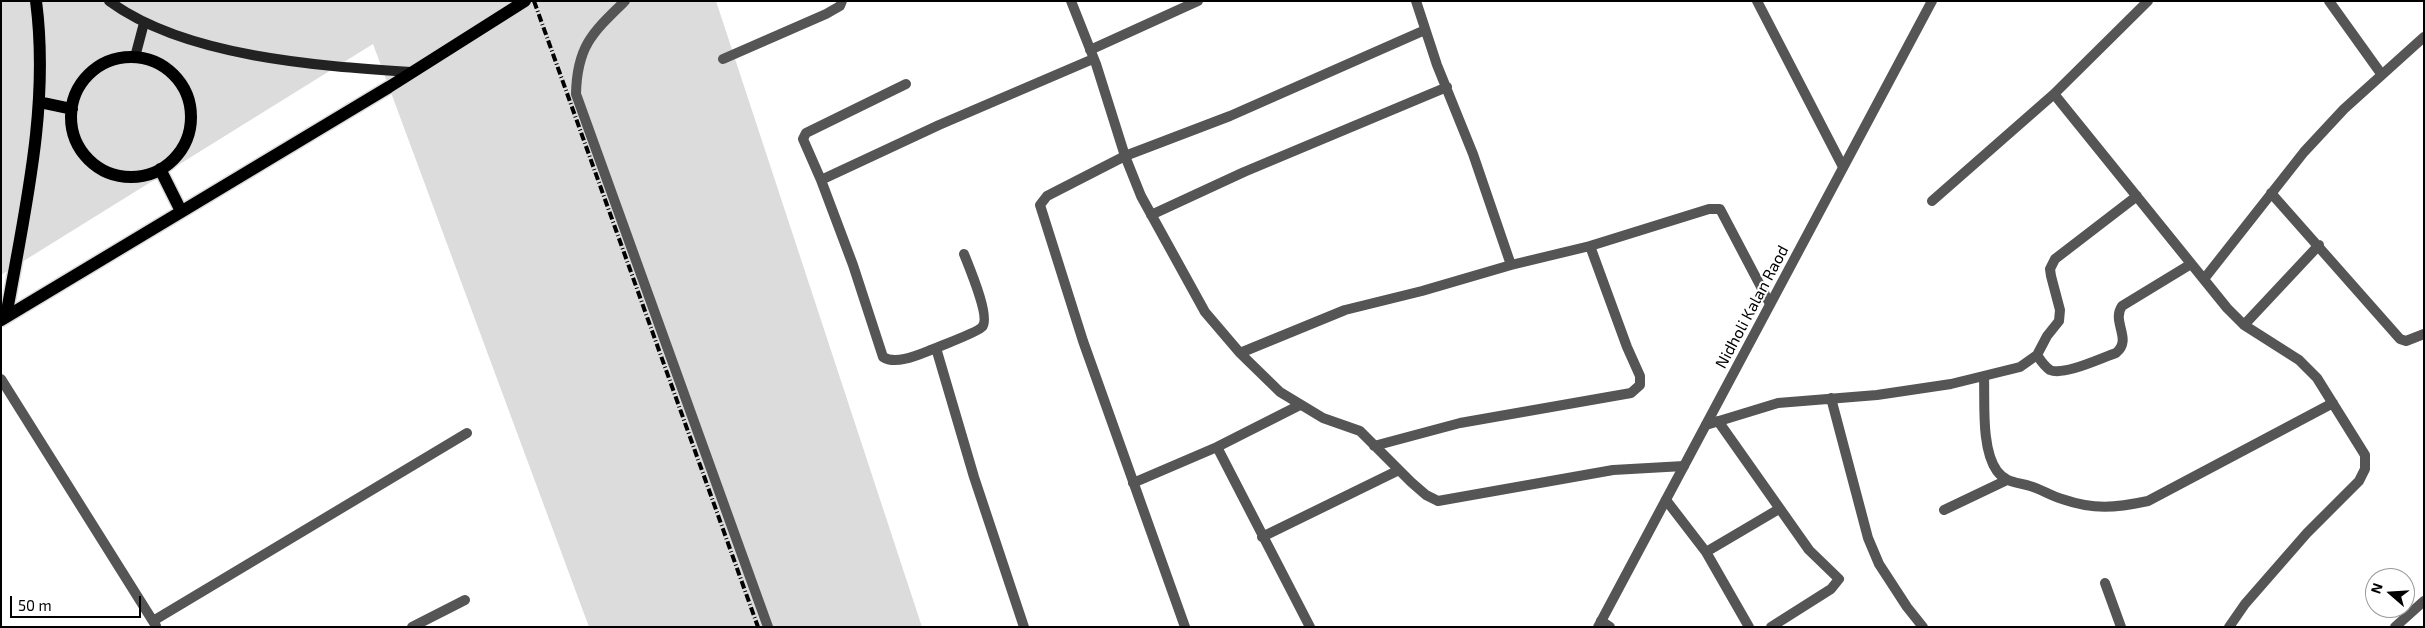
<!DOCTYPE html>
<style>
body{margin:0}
#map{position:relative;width:2425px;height:628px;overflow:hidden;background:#fff;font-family:"Exo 2",sans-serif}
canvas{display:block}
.frame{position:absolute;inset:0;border:2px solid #000;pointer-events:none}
.north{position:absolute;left:2365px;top:568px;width:50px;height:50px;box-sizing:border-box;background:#fff;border:1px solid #999;border-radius:50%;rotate:289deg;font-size:14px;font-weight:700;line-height:20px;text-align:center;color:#000}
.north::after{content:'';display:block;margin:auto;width:18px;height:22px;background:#000;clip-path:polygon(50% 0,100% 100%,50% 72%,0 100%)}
.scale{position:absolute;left:10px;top:596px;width:131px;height:22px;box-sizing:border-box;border:2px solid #000;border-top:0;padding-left:6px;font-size:15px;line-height:18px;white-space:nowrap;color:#000;-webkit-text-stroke:4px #fff;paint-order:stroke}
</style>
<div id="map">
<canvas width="2425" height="628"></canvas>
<div class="frame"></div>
<div class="north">N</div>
<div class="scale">50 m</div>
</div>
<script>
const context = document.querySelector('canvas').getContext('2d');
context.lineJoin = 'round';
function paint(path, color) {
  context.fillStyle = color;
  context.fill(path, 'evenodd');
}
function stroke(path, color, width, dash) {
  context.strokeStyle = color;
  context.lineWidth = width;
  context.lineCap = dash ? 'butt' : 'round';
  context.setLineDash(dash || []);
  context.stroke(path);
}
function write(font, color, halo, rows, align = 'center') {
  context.font = font + ' "Exo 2",sans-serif';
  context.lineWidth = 4;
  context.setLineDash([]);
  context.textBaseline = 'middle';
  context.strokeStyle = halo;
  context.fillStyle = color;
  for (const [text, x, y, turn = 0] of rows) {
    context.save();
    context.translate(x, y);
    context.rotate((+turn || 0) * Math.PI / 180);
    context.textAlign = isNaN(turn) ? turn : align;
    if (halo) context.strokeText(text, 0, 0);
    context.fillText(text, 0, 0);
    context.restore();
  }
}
paint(new Path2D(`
 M1 1H716L922 627H589L373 44 1 275Z`), '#dcdcdc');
const primary = new Path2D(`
 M71 117a60 60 0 1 1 120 0a60 60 0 1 1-120 0Z
 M39 102 72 109
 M160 169 181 211
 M6 317C24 213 50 107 36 1
 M1 320 389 87 525 1`);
stroke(primary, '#dbdbdb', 15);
stroke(new Path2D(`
 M625 1C593 32 577 46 576 94L768 627
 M1071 1 1096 64 1125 156 1141 196 1205 312 1240 353 1345 310 1422 291 1511 265
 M1416 1 1437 65 1473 154 1511 265 1590 246 1709 209H1720L1770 304
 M1757 1 1843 167
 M2329 1 2382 75
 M1090 50 1198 1
 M723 59 826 14 840 6 842 1
 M2054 94 2227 308 2244 325 2299 360 2317 378 2365 455V469L2359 481 2307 533 2245 604 2229 627
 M821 180 803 139 806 133 906 84
 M2271 193 2400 339 2406 341 2424 334
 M1932 201 2054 94 2148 1
 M1151 215 1244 172 1447 87
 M2204 279 2304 152 2344 109 2424 37
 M2244 325 2319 245
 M936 348C945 344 978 332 982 327 991 318 969 267 964 254
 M1240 353 1280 392 1323 418 1360 431 1411 482 1426 495 1438 501 1613 470 1684 466
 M2037 355C2041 361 2044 366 2050 370 2064 376 2101 358 2116 353 2133 339 2111 322 2122 306L2191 264
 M1984 377C1985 403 1981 449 1997 471 2006 483 2017 482 2030 486 2041 489 2051 496 2062 499 2094 510 2115 508 2148 501L2333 403
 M1 379 156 626
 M1831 398 1868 538 1879 564 1907 607 1923 627
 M1300 405 1217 447 1310 627
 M1718 421 1809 550 1839 579 1831 589 1771 627
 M1706 425 1778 403 1877 395 1951 384 2020 367 2037 355 2047 336 2059 321 2060 310 2051 276 2050 269 2055 259 2137 196
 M1374 446 1460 423 1631 393 1640 385V376L1627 347 1590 246
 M1133 483 1217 447
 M1666 500 1706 552 1749 627
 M1944 510 2007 480
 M1262 537 1399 470
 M1706 552 1779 509
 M2105 583 2121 627
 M153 621 467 433
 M1601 621 1610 627
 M412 627 465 600
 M1024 627 974 477 936 348C922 353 897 366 883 357L853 265 821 180 939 125 1093 59
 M1185 627 1083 341 1040 205 1047 196 1125 156 1230 116 1425 30
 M2395 627 2424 601`), '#555', 10);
stroke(new Path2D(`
 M1598 627 1932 1`), '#555', 10);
stroke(new Path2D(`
 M109 1C185 57 318 66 411 72
 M135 57 144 23`), '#222', 10);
stroke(primary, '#000', 12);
stroke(new Path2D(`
 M534 1 758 627`), '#000', 4, [8, 2.5, 1, 2.5]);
write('16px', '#000', '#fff', [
 ["Nidholi Kalan Raod",1752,307,-62]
]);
</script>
